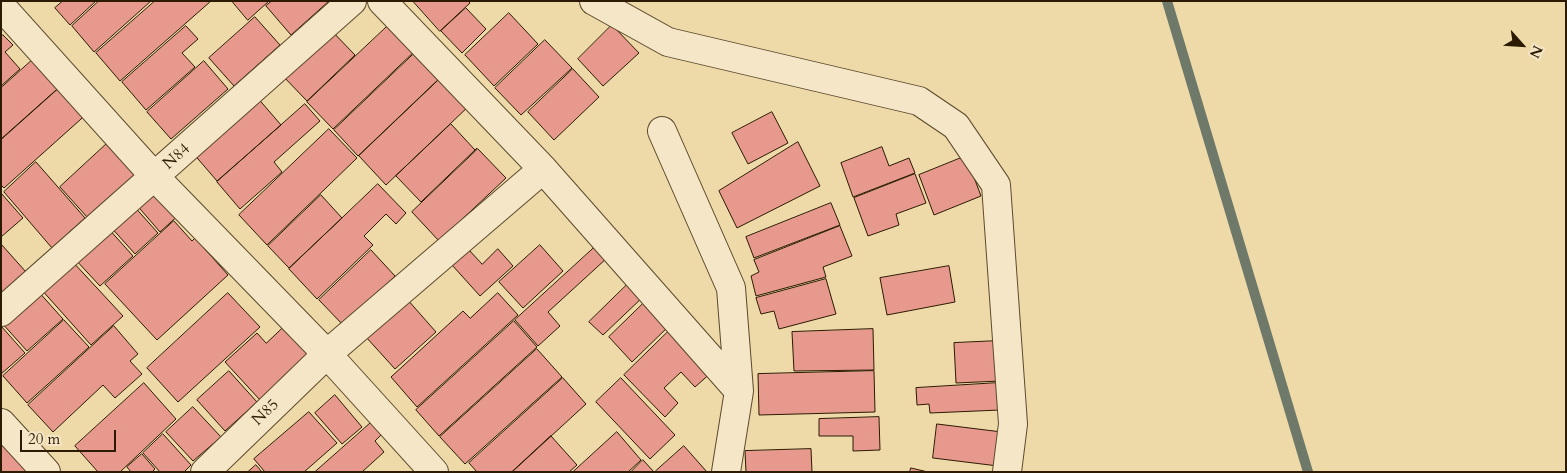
<!DOCTYPE html>
<style>
body{margin:0}
#map{position:relative;width:1567px;height:473px;overflow:hidden;background:#eed9a9;font-family:Cardo,serif}
canvas{display:block}
.frame{position:absolute;inset:0;border:2px solid #2c1a02;pointer-events:none}
.north{position:absolute;left:1497px;top:20px;width:50px;height:50px;-webkit-text-stroke:4px #f4e6c7;paint-order:stroke;rotate:116deg;font-size:14px;font-weight:700;line-height:20px;text-align:center;color:#2c1a02}
.north::after{content:'';display:block;margin:auto;width:18px;height:22px;background:#2c1a02;clip-path:polygon(50% 0,100% 100%,50% 72%,0 100%)}
.scale{position:absolute;left:20px;top:430px;width:96px;height:22px;box-sizing:border-box;border:2px solid #2c1a02;border-top:0;padding-left:6px;font-size:15px;line-height:18px;white-space:nowrap;color:#2c1a02;-webkit-text-stroke:4px #f4e6c7;paint-order:stroke}
</style>
<div id="map">
<canvas width="1567" height="473"></canvas>
<div class="frame"></div>
<div class="north">N</div>
<div class="scale">20 m</div>
</div>
<script>
const context = document.querySelector('canvas').getContext('2d');
context.lineJoin = 'round';
function stroke(path, color, width, dash) {
  context.strokeStyle = color;
  context.lineWidth = width;
  context.lineCap = dash ? 'butt' : 'round';
  context.setLineDash(dash || []);
  context.stroke(path);
}
function paint(path, color) {
  context.fillStyle = color;
  context.fill(path, 'evenodd');
}
function write(font, color, halo, rows, align = 'center') {
  context.font = font + ' Cardo,serif';
  context.lineWidth = 4;
  context.setLineDash([]);
  context.textBaseline = 'middle';
  context.strokeStyle = halo;
  context.fillStyle = color;
  for (const [text, x, y, turn = 0] of rows) {
    context.save();
    context.translate(x, y);
    context.rotate((+turn || 0) * Math.PI / 180);
    context.textAlign = isNaN(turn) ? turn : align;
    if (halo) context.strokeText(text, 0, 0);
    context.fillText(text, 0, 0);
    context.restore();
  }
}
stroke(new Path2D(`
 M1167 1 1308 472`), '#6e7969', 10);
const building = new Path2D(`
 M63 1H96L70 25 55 8Z
 M99 1H151L94 52 72 26Z
 M155 1H211L120 81 96 53Z
 M232 1H269L248 20Z
 M272 1H329L291 35 266 6Z
 M413 1H468L470 3 440 31Z
 M466 8 486 29 462 53 441 31Z
 M509 13 538 44 494 86 465 55Z
 M255 17 280 45 234 86 209 58Z
 M393 21 418 48 333 129 307 102Z
 M612 25 639 53 603 86 578 59Z
 M186 26 198 39 182 53 195 67 146 110 122 82Z
 M328 27 355 55 307 101 280 73Z
 M3 35 13 45 5 52 20 69 1 86V37Z
 M545 40 572 68 521 115 495 88Z
 M419 49 443 75 358 156 334 130Z
 M38 55 64 83 1 139V88Z
 M204 61 228 89 171 139 147 112Z
 M573 69 599 97 554 140 528 112Z
 M444 75 471 104 386 185 359 156Z
 M65 83 90 111 4 188 1 185V140Z
 M256 96 281 125 217 181 192 152Z
 M305 104 320 121 274 162 282 172 240 209 217 182Z
 M772 112 788 143 748 164 732 133Z
 M451 124 475 150 477 148 421 202 396 176Z
 M329 129 357 158 267 245 239 215Z
 M113 138 141 170 87 217 60 187Z
 M798 142 820 186 737 228 719 191Z
 M882 147 889 166 909 158 915 173 853 197 841 163Z
 M478 149 506 178 439 241 412 212Z
 M966 156 981 196 934 215 919 175Z
 M36 162 85 218 52 248 4 192Z
 M915 174 926 203 896 214 899 225 868 236 854 198Z
 M156 184 182 212 160 232 135 203Z
 M378 184 406 213 396 224 386 214 364 236 373 245 317 299 289 269Z
 M1 193 23 218 1 237Z
 M321 195 342 218 289 268 268 246Z
 M831 203 840 225 754 258 746 237Z
 M132 204 158 233 135 254 109 225Z
 M174 221 192 241 195 238 228 275 157 340 105 284Z
 M840 226 852 256 823 267 826 277 756 296 751 276 759 272 754 260Z
 M107 227 133 256 100 286 74 258Z
 M1 244 26 272 1 295Z
 M540 245 563 271 523 308 499 282Z
 M596 246 607 258 548 312 560 326 538 346 515 320Z
 M498 249 513 266 480 296 452 265 469 250 482 264Z
 M371 250 395 276 344 326 319 300Z
 M71 260 123 316 91 345 40 288Z
 M949 266 955 302 887 315 880 278Z
 M826 279 836 314 779 329 774 311 761 314 756 298Z
 M631 281 645 295 603 335 589 322Z
 M37 290 63 319 27 351 1 322Z
 M228 293 260 327 178 402 147 368Z
 M498 293 518 315 417 407 391 377 463 311 470 318Z
 M407 299 436 332 395 369 366 337Z
 M648 299 671 324 632 362 609 337Z
 M64 320 89 347 27 403 3 376Z
 M514 321 537 347 439 436 416 410Z
 M287 324 312 351 260 400 225 362 257 333 266 343Z
 M1 326 25 353 1 374Z
 M114 326 138 354 130 361 142 374 115 398 103 385 53 432 28 405Z
 M672 328 713 371 695 387 681 372 664 388 678 403 665 417 624 375Z
 M873 329 874 370 794 371 792 332Z
 M998 341 1000 381 956 383 954 343Z
 M537 349 562 377 465 464 440 437Z
 M229 371 257 402 225 431 197 400Z
 M874 371 875 412 759 415 758 374Z
 M563 378 586 404 512 472H477L469 463Z
 M621 378 675 435 650 459 596 402Z
 M144 383 176 419 120 472H98L75 446Z
 M998 383 1000 410 930 413 929 404 917 405 916 388Z
 M335 395 362 427 342 444 315 413Z
 M193 407 221 437 193 461 166 432Z
 M309 412 337 443 304 472H265L254 459Z
 M879 417 880 450 853 451V436H819V419Z
 M374 420 384 432 375 441 384 452 362 472H315Z
 M937 424 1002 432 998 466 933 458Z
 M617 432 641 460 628 472H573Z
 M1 433 34 472H1Z
 M163 434 191 465 184 472H160L143 453Z
 M551 436 577 465 569 472H512Z
 M684 446 707 472H657L656 471Z
 M811 449 812 472H746L745 451Z
 M142 454 155 469 152 472H131L127 467Z
 M643 460 654 472H631Z
 M256 465 262 472H248Z
 M911 468 928 472H910Z`);
paint(building, '#e6998c');
stroke(building, '#2c1a02', 1);
const minor = new Path2D(`
 M382 1 543 169 739 391
 M594 1 668 42 919 101 956 126 996 185 1013 424 1007 472
 M1 6 155 177 327 354 434 472
 M662 131 731 288 739 391 726 472
 M1 312 352 1
 M1 423 46 472
 M205 472 327 354 543 169`);
stroke(minor, '#5c4a2c', 30);
stroke(minor, '#f4e6c7', 28);
write('16px', '#2c1a02', '#f4e6c7', [
 ["N84",177,157,-42],
 ["N85",266,413,-44]
]);
</script>
